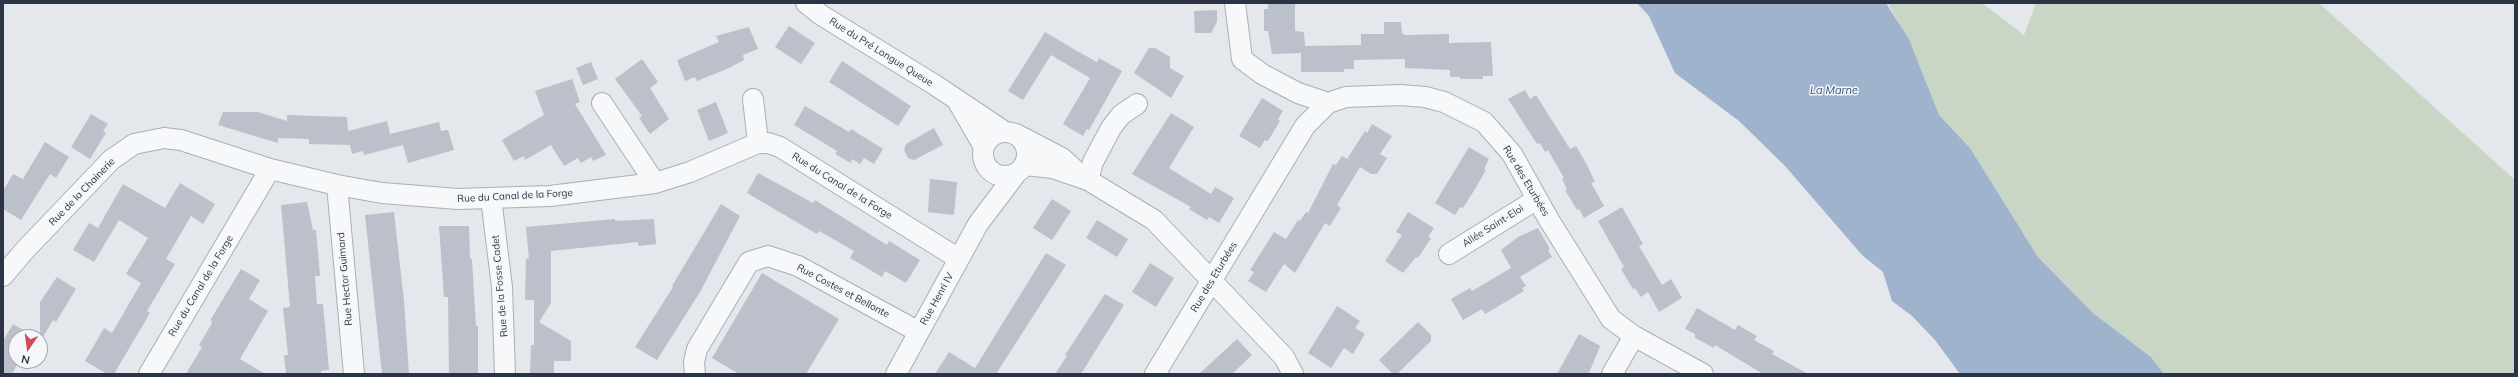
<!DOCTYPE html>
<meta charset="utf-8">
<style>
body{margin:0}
#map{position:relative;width:2518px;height:377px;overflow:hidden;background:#e4e7ec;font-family:Mulish,sans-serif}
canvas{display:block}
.frame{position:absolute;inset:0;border:4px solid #2b3445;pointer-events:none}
.north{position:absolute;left:8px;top:329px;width:40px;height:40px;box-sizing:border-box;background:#f4f6f9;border:1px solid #a4a8b1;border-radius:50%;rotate:193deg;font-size:11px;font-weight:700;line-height:16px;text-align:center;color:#2b3445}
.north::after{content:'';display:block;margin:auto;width:14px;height:18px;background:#d1495b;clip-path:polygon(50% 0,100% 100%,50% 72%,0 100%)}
</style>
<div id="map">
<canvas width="2518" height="377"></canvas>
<div class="frame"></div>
<div class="north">N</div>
</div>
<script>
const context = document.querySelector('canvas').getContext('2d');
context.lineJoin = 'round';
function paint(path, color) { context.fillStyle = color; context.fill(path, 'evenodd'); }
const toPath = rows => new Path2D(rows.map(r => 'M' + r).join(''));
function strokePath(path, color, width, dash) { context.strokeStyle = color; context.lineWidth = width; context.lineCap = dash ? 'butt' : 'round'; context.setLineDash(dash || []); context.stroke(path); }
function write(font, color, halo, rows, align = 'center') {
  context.font = font + ' Mulish,sans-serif'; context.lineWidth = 3; context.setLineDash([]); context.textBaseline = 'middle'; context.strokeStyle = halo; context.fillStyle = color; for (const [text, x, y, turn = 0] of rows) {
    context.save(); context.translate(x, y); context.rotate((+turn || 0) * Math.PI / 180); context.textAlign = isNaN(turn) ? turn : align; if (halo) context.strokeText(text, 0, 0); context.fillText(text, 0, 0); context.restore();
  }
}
paint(toPath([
 [1888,3,1982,3,2024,35,2036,3,2319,3,2515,180,2515,374,2164,374,2151,357,2093,313,2038,257,1970,148,1939,115,1911,44]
]), '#c9d6c5');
paint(toPath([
 [1637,3,1886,3,1909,39,1939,115,1970,148,2038,257,2093,313,2151,357,2164,374,1960,374,1935,340,1912,316,1892,301,1883,272,1862,255,1785,166,1739,121,1675,73,1649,16]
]), '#9fb4cc');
paint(toPath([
 [1268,3,1295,3,1295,31,1304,32,1305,46,1361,45,1361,34,1384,34,1384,22,1401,22,1402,33,1405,35,1449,34,1449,43,1491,42,1493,76,1483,76,1483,79,1460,79,1460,77,1450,77,1450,70,1405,68,1405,59,1354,60,1354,69,1344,69,1344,72,1301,72,1301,53,1272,54,1268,31,1264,31,1264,9,1268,9],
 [1217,10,1217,22,1211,33,1195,33,1194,11],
 [789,26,815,43,801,64,775,47],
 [749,27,758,49,743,55,744,60,729,68,697,81,695,77,685,81,677,60,719,42,716,36],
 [1045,32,1077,51,1097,62,1099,58,1122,71,1089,130,1087,129,1083,136,1063,124,1090,78,1051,55,1023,100,1008,91],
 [1149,48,1155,48,1170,57,1170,68,1184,76,1171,98,1134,73],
 [642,59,658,82,650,88,669,119,650,134,639,118,642,116,615,79],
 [842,61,911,106,898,126,829,82],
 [591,62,598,79,583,85,576,68],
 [572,79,580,102,575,104,606,155,593,161,591,157,581,163,578,158,564,166,551,145,525,160,524,156,514,161,502,140,544,115,535,91],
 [1525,90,1530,99,1536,95,1570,149,1576,146,1587,165,1595,182,1591,183,1604,206,1584,218,1579,209,1577,210,1565,190,1567,189,1562,179,1564,178,1548,150,1545,152,1540,143,1537,144,1508,99],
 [1262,98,1283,111,1278,119,1280,121,1268,141,1265,140,1260,148,1239,136],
 [716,102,728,133,709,141,697,110],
 [805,106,849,132,851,129,883,149,874,164,864,158,860,164,852,159,851,163,835,154,837,151,794,125],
 [223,112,258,112,287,121,287,115,347,117,348,131,387,121,390,134,439,122,441,131,448,130,454,150,408,163,403,145,364,155,363,151,352,154,350,145,309,144,309,139,278,138,278,143,218,125],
 [1171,113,1194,127,1169,168,1211,194,1215,187,1234,198,1219,223,1209,217,1207,220,1189,209,1191,207,1132,174],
 [91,114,108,124,103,131,106,133,90,159,71,147],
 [1372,124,1392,136,1380,154,1387,158,1377,174,1371,174,1360,167,1337,205,1341,208,1330,226,1325,223,1295,273,1284,264,1266,292,1248,281,1254,272,1250,270,1274,232,1286,239,1298,220,1300,221,1306,212,1308,213,1333,164,1336,165,1342,156,1347,159,1365,131,1367,133],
 [934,128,943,145,914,160,908,158,904,150,906,144],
 [45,142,69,157,56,178,50,174,21,220,3,209,3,191,13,174,23,179],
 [1469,147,1489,159,1484,169,1486,170,1475,189,1463,208,1460,207,1455,215,1435,203],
 [758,173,813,203,815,200,887,245,889,241,920,260,906,283,885,271,882,277,850,258,854,251,819,231,817,234,747,193],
 [930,179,957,182,954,215,928,212],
 [180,183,215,204,203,224,191,216,166,259,175,264,147,311,150,313,114,374,107,374,85,361,104,328,112,333,141,283,126,274,148,238,119,220,94,262,73,250,89,223,98,228,123,184,165,208],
 [1052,199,1071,211,1052,240,1033,228],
 [307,202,313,230,316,230,320,276,315,276,317,304,323,304,329,370,321,371,321,374,286,374,284,355,288,355,283,308,290,307,281,205],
 [721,204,740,216,700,292,657,360,635,347,673,287,672,286],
 [1622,207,1643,244,1639,246,1662,285,1671,279,1682,298,1659,312,1648,292,1641,297,1635,288,1633,289,1621,269,1624,267,1619,258,1598,221],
 [394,212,404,301,409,374,382,374,365,215],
 [1408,212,1434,228,1428,237,1431,238,1418,258,1416,257,1403,273,1385,261,1402,235,1396,232],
 [615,219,615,221,654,219,656,244,638,246,638,242,551,251,551,303,539,322,571,341,571,361,554,361,554,374,530,374,531,345,534,345,534,300,525,300,526,258,529,259,526,227],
 [1097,220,1128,239,1117,257,1086,238],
 [439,226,469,226,470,259,472,259,476,326,478,326,478,374,449,374,448,297,444,297],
 [1538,228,1550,249,1548,250,1552,257,1520,277,1526,286,1522,288,1524,291,1485,314,1482,309,1463,320,1451,299,1470,288,1472,291,1511,268,1501,250,1518,237],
 [1046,253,1066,265,996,374,935,374,949,352,975,368],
 [1150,263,1174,278,1156,307,1132,292],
 [241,269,260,280,249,299,268,311,240,359,265,374,186,374,202,347,199,345,212,323,211,319],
 [762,273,839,319,806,374,739,374,712,358],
 [57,277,76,289,56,322,53,320,40,342,40,302],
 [1105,294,1124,305,1081,374,1055,374,1067,356,1065,355],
 [1337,306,1360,321,1355,328,1365,334,1353,354,1344,348,1331,368,1308,353],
 [1697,308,1735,330,1738,325,1757,336,1754,340,1774,351,1772,354,1808,374,1763,374,1715,345,1714,348,1695,338,1695,334,1685,329],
 [1418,322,1431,335,1431,341,1397,374,1393,374,1379,360],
 [13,324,34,336,16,337,16,361,19,361,12,374,3,374,3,341],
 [1579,334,1600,346,1592,366,1588,374,1557,374],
 [1237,339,1252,355,1232,374,1199,374]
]), '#bbc0ca');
const minor = toPath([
 [806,3,821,15,935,85,1005,132],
 [1235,3,1242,59,1262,74,1298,93,1328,103],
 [753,99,758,143],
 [958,102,984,147],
 [602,103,655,183],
 '983 154a22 22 0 1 1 44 0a22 22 0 1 1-44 0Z',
 [1016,134,1062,158,1075,170],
 [1025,165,1053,168,1088,180,1154,220,1284,357,1293,374],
 [1088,180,1093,162,1111,128,1121,115,1137,104],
 [337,185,354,374],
 [491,198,502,287,505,374],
 [1449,254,1537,199],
 [3,276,25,250,111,160,134,144,164,138,181,140,270,169,337,185,382,193,458,199,550,196,655,183,690,172,758,143,768,143,780,147,959,259],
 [149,374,270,169],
 [695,374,694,362,697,349,749,262,768,256,798,266,919,332],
 [896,374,978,224,1015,175],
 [1155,374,1305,126,1328,103,1346,97,1401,95,1425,97,1444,102,1484,122,1512,154,1549,220,1611,319,1634,336,1703,374],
 [1612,374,1634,336]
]);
strokePath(minor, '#a9aeb7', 22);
strokePath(minor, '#f7f8fa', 20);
write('10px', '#2b3445', '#f4f6f9', [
 ["Rue du Pré Longue Queue",881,52,32],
 ["Rue des Eturbées",1526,181,59],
 ["Rue du Canal de la Forge",842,186,32],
 ["Rue de la Chainerie",82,192,-46],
 ["Rue du Canal de la Forge",515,196,-3],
 ["Allée Saint-Eloi",1493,226,-32],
 ["Rue des Eturbées",1214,277,-59],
 ["Rue Hector Guimard",345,279,-95],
 ["Rue du Canal de la Forge",201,286,-59],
 ["Rue de la Fosse Cadet",500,286,-95],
 ["Rue Costes et Bellonte",843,291,28],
 ["Rue Henri IV",937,299,-61]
]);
write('italic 11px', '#34527a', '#f4f6f9', [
 ["La Marne",1834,91]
]);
</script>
